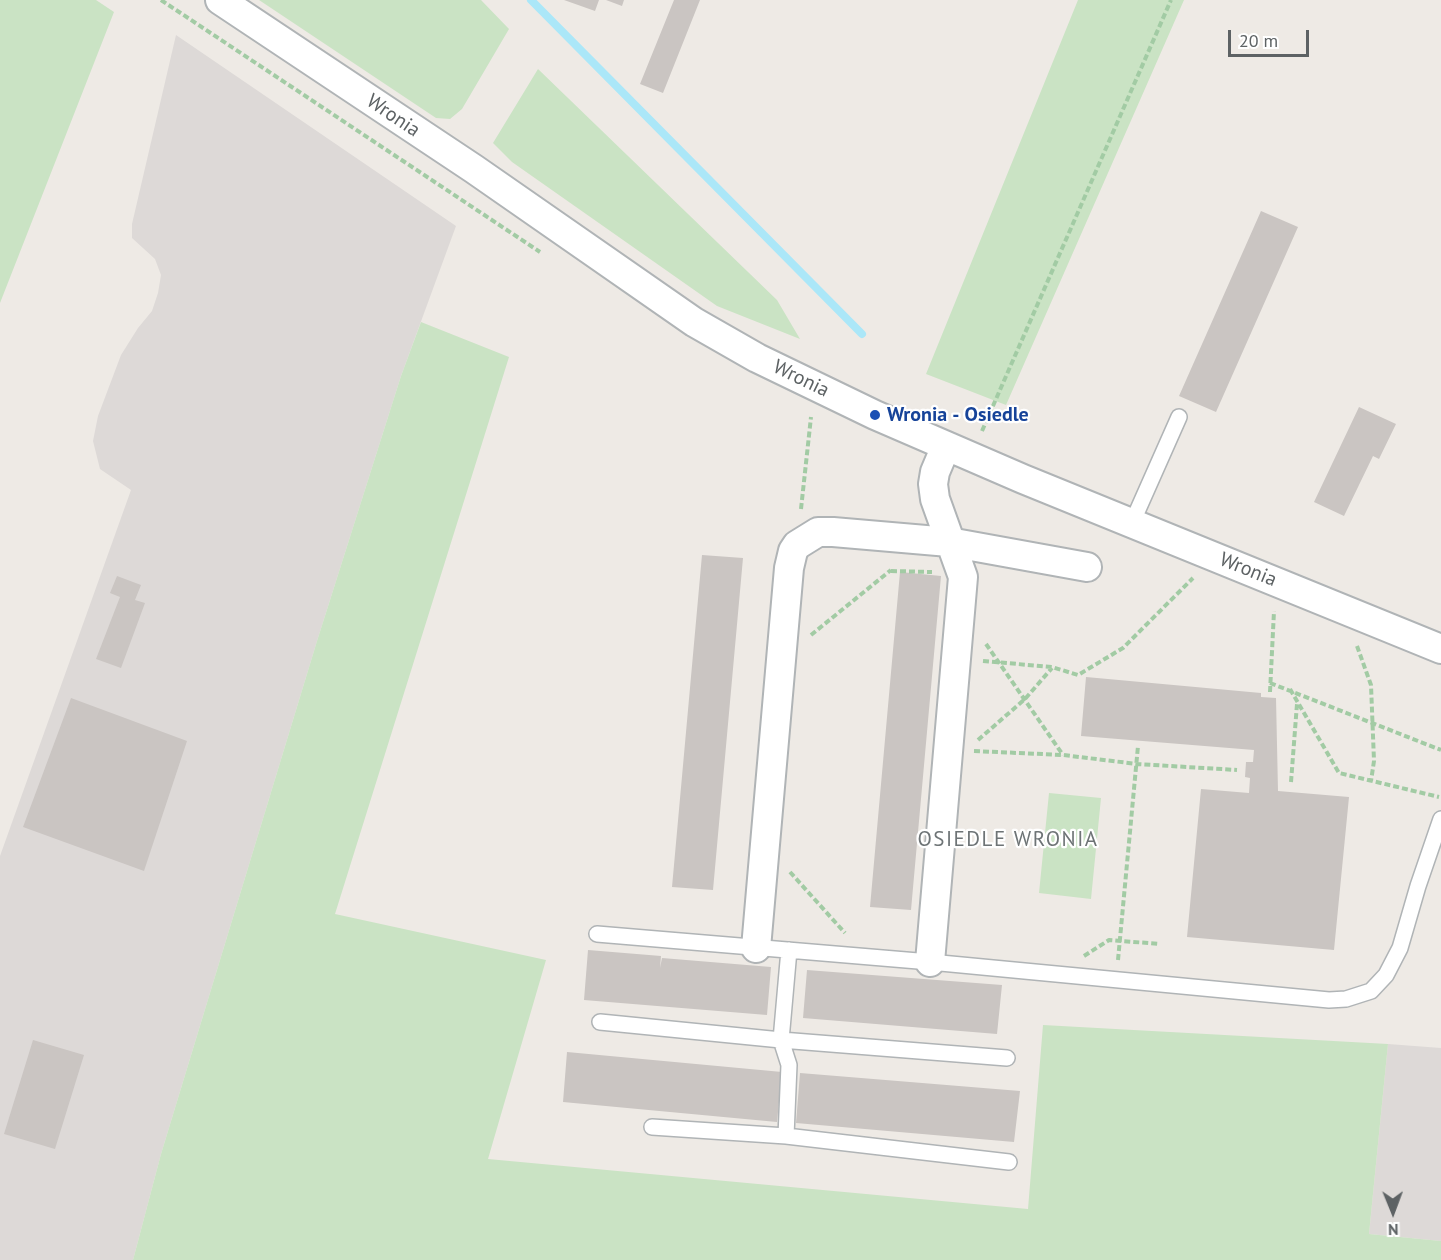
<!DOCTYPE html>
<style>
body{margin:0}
#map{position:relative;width:1441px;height:1260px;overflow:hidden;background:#eeeae5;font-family:"PT Sans",sans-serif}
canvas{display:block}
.north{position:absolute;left:1363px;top:1182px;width:60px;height:60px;-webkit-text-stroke:4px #fff;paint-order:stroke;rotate:179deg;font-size:16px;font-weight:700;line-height:24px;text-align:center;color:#5d6264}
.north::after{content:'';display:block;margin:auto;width:21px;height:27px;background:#5d6264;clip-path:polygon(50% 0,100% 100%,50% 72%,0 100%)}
.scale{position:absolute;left:1228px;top:30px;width:81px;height:27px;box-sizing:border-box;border:3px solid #5d6264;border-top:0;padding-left:8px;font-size:18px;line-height:21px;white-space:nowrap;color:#5d6264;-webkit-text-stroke:4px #fff;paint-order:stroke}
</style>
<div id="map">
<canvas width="1441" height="1260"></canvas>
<div class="north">N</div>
<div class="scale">20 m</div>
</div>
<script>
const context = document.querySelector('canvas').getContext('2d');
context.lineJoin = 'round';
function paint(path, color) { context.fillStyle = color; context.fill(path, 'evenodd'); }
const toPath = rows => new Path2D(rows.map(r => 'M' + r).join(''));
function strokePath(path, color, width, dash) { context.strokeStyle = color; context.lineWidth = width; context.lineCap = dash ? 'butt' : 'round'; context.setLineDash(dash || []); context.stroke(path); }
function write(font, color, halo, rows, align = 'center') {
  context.font = font + ' "PT Sans",sans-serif'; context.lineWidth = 4.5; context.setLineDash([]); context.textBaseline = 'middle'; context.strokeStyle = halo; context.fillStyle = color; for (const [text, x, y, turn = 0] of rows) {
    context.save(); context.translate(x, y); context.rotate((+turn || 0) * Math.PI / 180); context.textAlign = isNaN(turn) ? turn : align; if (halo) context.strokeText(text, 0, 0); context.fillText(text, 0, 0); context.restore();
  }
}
paint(toPath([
 [176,35,456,226,401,376,317,641,161,1154,133,1260,0,1260,0,856,131,490,100,469,93,441,98,416,121,355,138,328,152,311,158,293,161,275,155,259,132,238,132,224],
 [1388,1044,1441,1048,1441,1241,1369,1234]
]), '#ddd9d7');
paint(toPath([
 [0,0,96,0,114,12,0,303],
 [259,0,481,0,509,29,462,109,450,119,436,118],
 [1078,0,1184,0,1006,405,926,374],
 [538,69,777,300,800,339,717,306,512,162,493,143],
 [421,322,509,357,335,914,546,960,488,1159,1028,1209,1043,1025,1388,1044,1369,1234,1441,1241,1441,1260,133,1260,161,1154,317,641,401,376],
 [1049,793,1101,798,1091,899,1039,893]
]), '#cae3c4');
strokePath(toPath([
 [531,0,862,334]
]), '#abe7f8', 8);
paint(toPath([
 [564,0,599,0,595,11],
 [606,0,624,0,622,6],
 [674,0,700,0,663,93,640,84],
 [1261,211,1298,227,1216,412,1179,396],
 [1359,407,1396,424,1379,459,1373,456,1344,516,1314,502],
 [702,555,743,558,713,890,672,887],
 [900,572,941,576,911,910,870,907],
 [117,576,141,585,135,600,145,603,121,668,96,659,120,597,110,593],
 [1086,677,1261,693,1261,697,1276,698,1278,791,1349,797,1334,950,1187,937,1201,789,1249,793,1250,778,1245,777,1246,762,1253,762,1254,750,1081,736],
 [71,698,187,741,144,871,23,827],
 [588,950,661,956,660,968,662,958,771,967,767,1015,584,1000],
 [807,970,1002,985,997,1034,803,1018],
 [33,1040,84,1055,55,1149,4,1134],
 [567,1052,782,1072,777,1122,563,1102],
 [800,1073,1020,1091,1014,1142,796,1123]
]), '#cac5c2');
const service = toPath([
 [1132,523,1179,417],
 [597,934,930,962,1329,1000,1346,999,1371,991,1386,975,1400,948,1418,886,1441,819],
 [789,950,781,1040,789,1065,786,1136,1009,1162],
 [600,1022,781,1040,1007,1058],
 [652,1127,786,1136]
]);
const minor = toPath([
 [220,0,474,169,694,322,757,358,875,415,1023,479,1441,649],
 [756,948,789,568,793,551,797,545,818,532,833,532,949,542,1087,567],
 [930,962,963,577,935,499,933,484,935,472,946,446]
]);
strokePath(service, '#b0b4b6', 18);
strokePath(minor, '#b0b4b6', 32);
strokePath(toPath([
 [161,0,540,252],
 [982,431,1171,0],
 [801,509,811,417],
 [891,571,932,572],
 [811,635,891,570],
 [986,644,1063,755],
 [1357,646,1371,685,1374,761,1371,781],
 [983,661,1052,667,1078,675,1123,648,1193,578],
 [1270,683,1441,750],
 [1290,689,1339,773,1439,797],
 [1270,692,1274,611],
 [978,740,1025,699,1052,668],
 [974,751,1063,755,1137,764,1237,770],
 [1291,782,1297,704],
 [790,872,845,933],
 [1084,956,1109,940,1160,944],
 [1118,960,1138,746]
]), '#a2cba4', 4, [6, 3]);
strokePath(service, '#fff', 15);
strokePath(minor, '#fff', 28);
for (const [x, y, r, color] of [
 [875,415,6,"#1a4fb4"]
]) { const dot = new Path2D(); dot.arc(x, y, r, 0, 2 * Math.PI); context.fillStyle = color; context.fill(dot); strokePath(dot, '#fff', 2); }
write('20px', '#5d6264', '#fff', [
 ["Wronia",393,116,34],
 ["Wronia",801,379,26],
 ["Wronia",1248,570,22]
]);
write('bold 20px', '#164399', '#fff', [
 ["Wronia - Osiedle",887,415]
], 'left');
context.letterSpacing = '1.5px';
write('21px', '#6e7476', '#fff', [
 ["OSIEDLE WRONIA",1008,840]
]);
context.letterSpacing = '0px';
</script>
